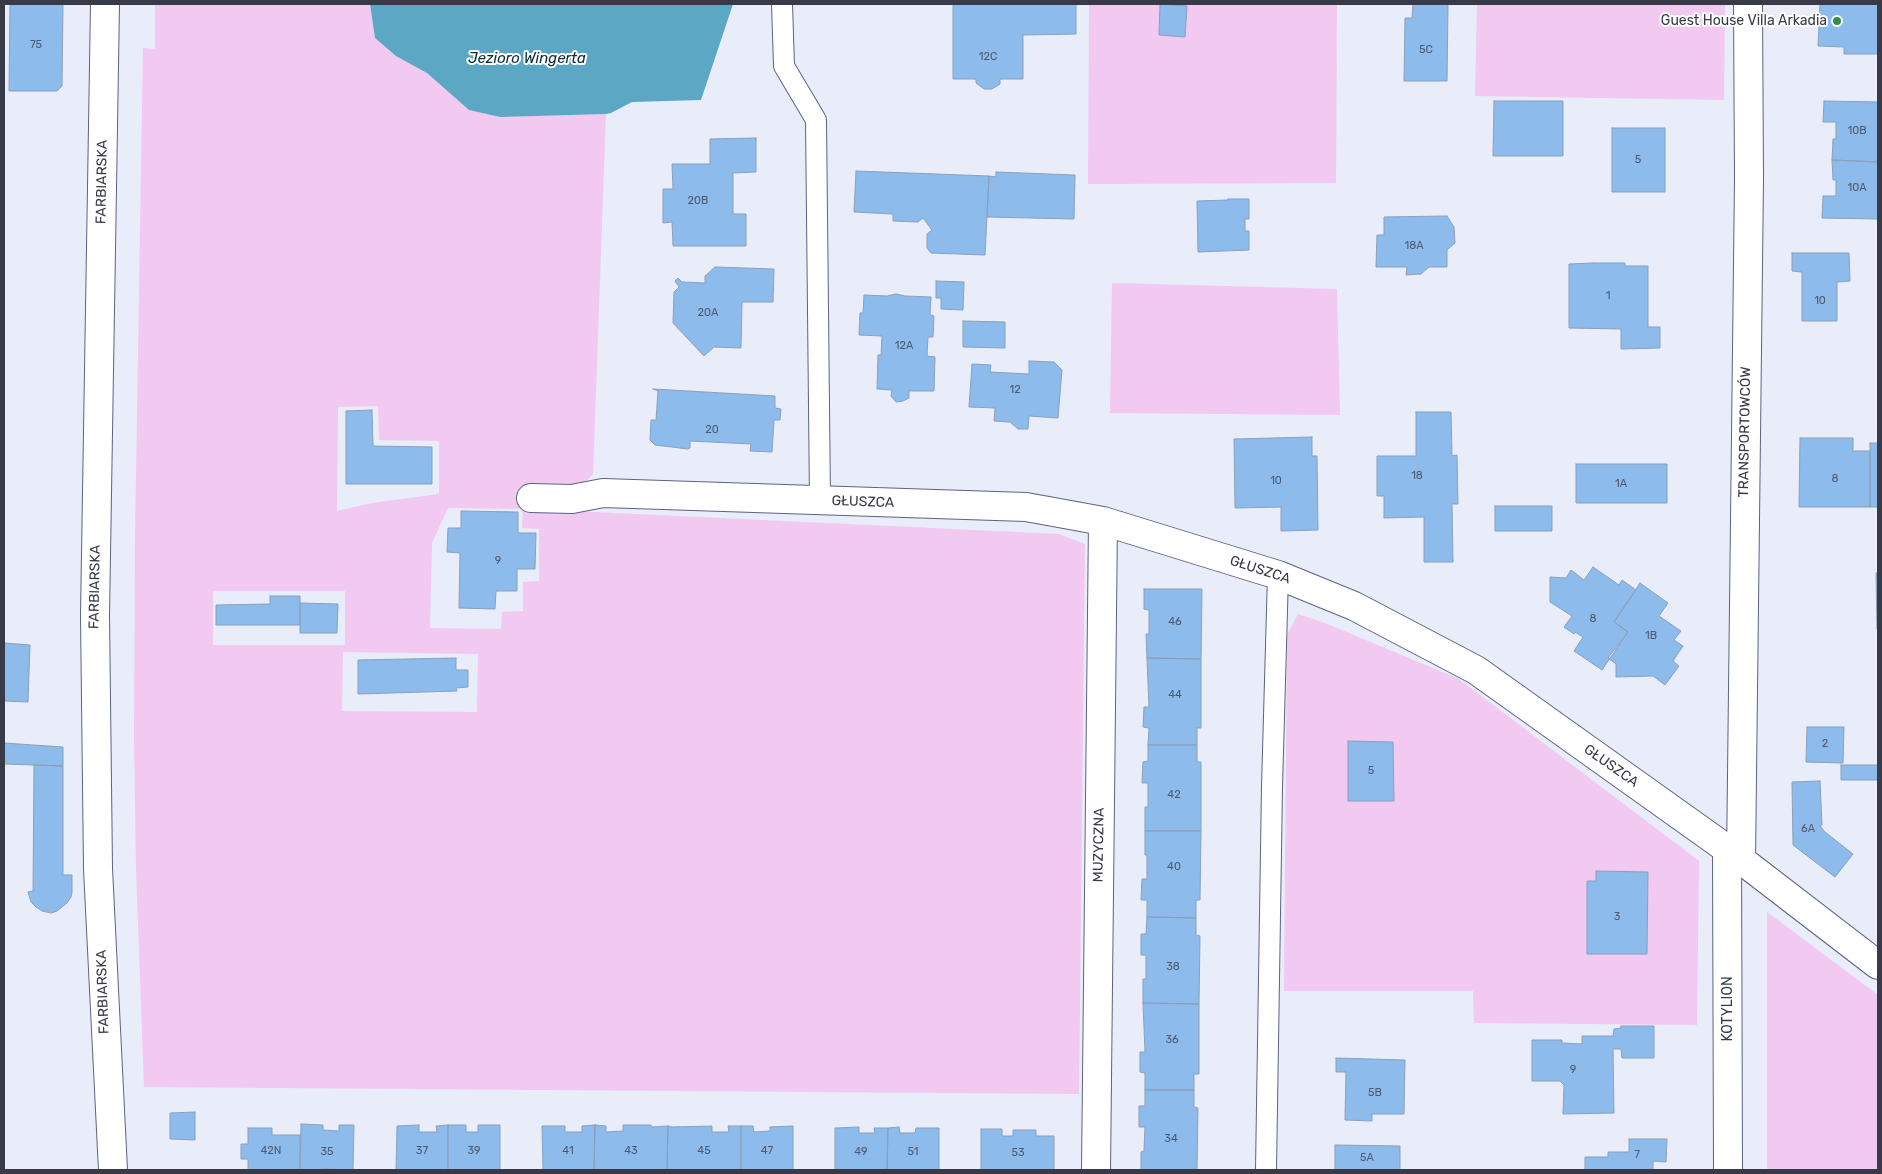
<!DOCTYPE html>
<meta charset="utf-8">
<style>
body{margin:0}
#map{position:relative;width:1882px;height:1174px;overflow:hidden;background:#e9ecf9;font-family:Rubik,sans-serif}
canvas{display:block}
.frame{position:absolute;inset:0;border:5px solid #383a47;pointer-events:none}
</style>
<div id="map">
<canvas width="1882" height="1174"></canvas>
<div class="frame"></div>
</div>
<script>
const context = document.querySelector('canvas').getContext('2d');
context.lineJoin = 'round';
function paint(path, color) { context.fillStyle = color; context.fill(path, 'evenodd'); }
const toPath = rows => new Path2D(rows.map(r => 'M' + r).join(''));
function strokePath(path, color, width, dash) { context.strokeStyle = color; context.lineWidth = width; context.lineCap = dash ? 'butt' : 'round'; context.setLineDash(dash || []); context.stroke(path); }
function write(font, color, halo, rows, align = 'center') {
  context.font = font + ' Rubik,sans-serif'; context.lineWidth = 4; context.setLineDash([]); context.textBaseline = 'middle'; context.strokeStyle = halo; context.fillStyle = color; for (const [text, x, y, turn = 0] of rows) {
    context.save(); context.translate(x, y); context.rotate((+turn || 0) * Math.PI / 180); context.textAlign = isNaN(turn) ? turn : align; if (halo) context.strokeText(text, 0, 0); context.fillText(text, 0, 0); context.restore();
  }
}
paint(toPath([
 [155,4,370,4,375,38,427,73,469,110,500,117,606,114,593,474,579,489,530,509,1059,534,1085,544,1079,1094,144,1087,136,869,134,737,135,538,143,48,155,49],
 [378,406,379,440,439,441,439,494,372,503,337,511,338,407],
 [448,508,523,509,522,528,539,529,539,581,523,582,523,611,502,612,501,629,430,628,432,543],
 [213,591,345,591,345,645,213,645],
 [343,652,478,654,477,712,342,711],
 [1089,4,1337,4,1336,183,1088,184],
 [1477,4,1725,4,1724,100,1475,96],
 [1112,283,1337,289,1340,415,1110,413],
 [1298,614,1325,623,1459,679,1699,861,1697,1025,1474,1023,1473,991,1284,991,1287,635],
 [1767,912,1878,995,1878,1170,1767,1170]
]), '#f1c9f1');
paint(toPath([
 [370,4,733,4,701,100,632,102,611,113,606,114,500,117,469,110,427,73,396,56,375,38]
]), '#5ba7c4');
const building = toPath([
 [10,4,63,4,62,86,57,91,9,91,10,4],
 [953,4,1076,4,1076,34,1023,35,1023,79,1000,79,1000,84,992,89,984,89,976,83,976,79,953,79,953,4],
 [1160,4,1187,6,1185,37,1159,35,1160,4],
 [1413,4,1448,4,1447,81,1404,81,1405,18,1412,18,1413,4],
 [1820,4,1878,4,1878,54,1844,54,1844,47,1818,46,1820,4],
 [1494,101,1563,101,1563,156,1493,156,1494,101],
 [1824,101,1878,102,1878,162,1832,160,1833,139,1836,139,1836,122,1823,122,1824,101],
 [1612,128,1665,128,1665,192,1612,192,1612,128],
 [756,138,756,172,733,173,733,214,746,214,746,246,673,246,672,222,663,223,663,189,673,189,672,164,710,164,710,139,756,138],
 [1832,160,1878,162,1878,219,1822,218,1823,196,1836,196,1836,180,1833,180,1832,160],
 [856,171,989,176,985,255,931,253,927,248,927,234,932,230,923,218,918,222,893,221,893,214,854,212,856,171],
 [996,172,1075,175,1074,219,987,217,989,176,996,177,996,172],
 [1228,199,1249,199,1249,219,1245,219,1245,231,1249,231,1249,250,1198,252,1197,201,1228,200,1228,199],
 [1447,216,1454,227,1455,243,1447,250,1447,267,1429,267,1421,274,1406,275,1407,267,1376,267,1377,235,1384,235,1384,217,1447,216],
 [1792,253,1849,253,1850,281,1837,282,1837,321,1802,321,1802,272,1792,271,1792,253],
 [1593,263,1625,263,1625,266,1648,266,1648,327,1660,327,1660,348,1621,349,1621,329,1569,328,1569,264,1593,263],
 [715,267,774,269,773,302,742,302,741,348,714,347,704,356,673,323,674,292,679,287,675,281,678,278,682,282,705,283,705,276,715,267],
 [936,281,964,282,963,310,941,309,941,298,936,298,936,281],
 [896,294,905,296,931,297,930,315,934,316,933,337,928,337,927,356,935,357,934,391,909,391,909,398,903,401,896,402,891,396,892,390,877,389,878,355,881,355,882,336,859,335,860,313,863,313,864,295,887,296,896,294],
 [963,321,1005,322,1005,348,963,347,963,321],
 [1029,361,1054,362,1062,370,1058,418,1029,416,1028,429,1018,429,1010,422,994,421,995,408,969,407,972,364,991,365,990,372,1029,374,1029,361],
 [653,389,775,396,775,408,781,409,780,420,774,420,772,452,750,451,751,444,690,441,690,448,688,449,655,445,650,440,651,420,656,420,658,391,653,389],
 [372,410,373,446,432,447,432,484,346,484,346,411,372,410],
 [1416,412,1451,412,1452,456,1457,455,1458,504,1452,504,1453,562,1424,562,1424,517,1384,518,1384,496,1377,496,1377,456,1416,456,1416,412],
 [1312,437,1312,456,1317,456,1318,530,1281,531,1281,507,1235,508,1234,439,1312,437],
 [1800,438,1853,438,1853,451,1870,451,1870,507,1799,507,1800,438],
 [1870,443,1878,443,1878,507,1870,507,1870,443],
 [1576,464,1667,464,1667,503,1576,503,1576,464],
 [1495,506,1552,506,1552,531,1495,531,1495,506],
 [461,511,518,512,518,533,536,533,535,569,517,569,517,591,496,591,495,609,459,608,460,553,447,552,448,528,461,528,461,511],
 [1593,567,1619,585,1622,580,1636,590,1614,622,1628,632,1602,670,1574,651,1583,637,1575,632,1574,634,1564,627,1572,616,1550,602,1550,577,1566,578,1571,570,1584,580,1593,567],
 [1876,573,1878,573,1878,629,1877,629,1876,573],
 [1640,583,1668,603,1659,616,1681,631,1674,640,1683,646,1673,661,1679,666,1665,685,1653,676,1616,677,1616,664,1608,658,1628,632,1614,622,1640,583],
 [1144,589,1202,589,1201,659,1147,658,1146,634,1149,634,1149,610,1144,609,1144,589],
 [270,596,300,596,300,625,216,625,216,605,270,604,270,596],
 [300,603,338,604,337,633,300,633,300,603],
 [4,643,30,645,28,702,4,701,4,643],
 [456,658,456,670,468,670,468,687,456,688,457,691,358,694,358,660,456,658],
 [1147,658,1201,659,1201,728,1197,728,1197,745,1148,745,1149,728,1143,727,1144,707,1149,707,1147,658],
 [1807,727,1844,727,1843,763,1806,762,1807,727],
 [1348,741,1393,742,1394,801,1348,801,1348,741],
 [4,743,63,747,63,766,4,764,4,743],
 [1148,745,1197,745,1197,762,1201,762,1201,831,1145,831,1145,807,1148,807,1148,783,1142,783,1143,762,1148,761,1148,745],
 [34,765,63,766,63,875,72,875,72,892,71,897,67,903,57,911,51,913,42,911,36,907,31,902,28,892,33,891,34,765],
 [1841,765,1878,765,1878,780,1841,780,1841,765],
 [1820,781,1822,825,1820,826,1825,832,1853,854,1835,877,1793,845,1792,782,1820,781],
 [1145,831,1201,831,1200,900,1196,900,1196,918,1147,917,1147,900,1141,900,1142,879,1147,879,1147,855,1145,855,1145,831],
 [1596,871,1648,872,1647,954,1587,954,1587,881,1596,881,1596,871],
 [1147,917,1196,918,1196,935,1200,936,1199,1004,1143,1003,1143,979,1146,979,1146,955,1141,955,1141,934,1146,934,1147,917],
 [1143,1003,1199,1004,1199,1074,1194,1074,1194,1090,1145,1090,1145,1073,1140,1072,1140,1052,1145,1052,1143,1003],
 [1621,1026,1654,1026,1654,1058,1622,1058,1621,1049,1613,1049,1614,1113,1563,1114,1564,1085,1560,1081,1532,1081,1532,1040,1562,1040,1562,1043,1582,1044,1582,1036,1613,1036,1614,1029,1621,1028,1621,1026],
 [1336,1058,1405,1060,1404,1114,1372,1114,1372,1121,1345,1120,1346,1072,1336,1072,1336,1058],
 [1145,1090,1194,1090,1194,1107,1198,1108,1197,1170,1141,1170,1141,1152,1144,1151,1145,1127,1139,1127,1139,1106,1145,1106,1145,1090],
 [195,1112,195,1140,170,1139,170,1113,195,1112],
 [301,1124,323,1125,323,1130,339,1131,339,1125,354,1125,353,1170,323,1169,323,1170,300,1170,301,1124],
 [419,1125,419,1132,437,1132,436,1126,448,1125,448,1170,396,1170,397,1126,419,1125],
 [448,1125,466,1125,466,1132,478,1132,478,1125,500,1125,500,1170,448,1170,448,1125],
 [595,1125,594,1170,543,1170,542,1126,565,1126,565,1132,582,1132,582,1126,595,1125],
 [595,1125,606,1126,606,1132,623,1131,623,1125,651,1125,652,1127,668,1126,667,1170,594,1170,595,1125],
 [668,1126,672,1127,712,1126,712,1132,729,1132,728,1126,741,1126,741,1170,667,1170,668,1126],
 [741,1126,753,1126,754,1132,770,1131,770,1127,793,1126,793,1170,741,1170,741,1126],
 [859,1127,859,1133,875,1133,874,1128,888,1128,887,1170,835,1170,835,1128,859,1127],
 [899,1127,900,1133,915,1133,916,1128,939,1128,939,1170,887,1170,888,1128,899,1127],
 [248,1128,272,1128,272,1135,300,1135,300,1170,248,1170,248,1159,241,1159,241,1144,248,1144,248,1128],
 [981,1129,1002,1129,1002,1136,1013,1136,1013,1130,1036,1130,1036,1136,1054,1136,1054,1170,981,1170,981,1129],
 [1629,1139,1667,1139,1666,1162,1653,1161,1653,1170,1585,1170,1585,1157,1608,1157,1608,1152,1629,1152,1629,1139],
 [1335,1145,1400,1146,1400,1170,1335,1170,1335,1145]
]);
paint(building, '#8cbbec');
strokePath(building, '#89a1bb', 1);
const lane = toPath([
 [782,4,784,66,816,120,820,500],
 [1266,1170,1272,787,1278,575]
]);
const street = toPath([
 [105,4,95,615,98,869,113,1170],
 [531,498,572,499,603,493,1026,507,1103,521,1278,575,1354,606,1476,670,1727,849,1878,965],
 [1727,849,1728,1170],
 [1741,860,1749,179,1748,4],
 [1096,1170,1103,521]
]);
strokePath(lane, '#5d6380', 22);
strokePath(street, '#5d6380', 30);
strokePath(lane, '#fff', 20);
strokePath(street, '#fff', 28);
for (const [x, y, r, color] of [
 [1837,21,5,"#2c9146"]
]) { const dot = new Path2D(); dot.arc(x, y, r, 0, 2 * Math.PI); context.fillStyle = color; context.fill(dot); strokePath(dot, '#fff', 2); }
write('11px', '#4d5a70', null, [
 ["75",36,45],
 ["5C",1426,50],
 ["12C",988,57],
 ["10B",1857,131],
 ["5",1638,160],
 ["10A",1857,188],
 ["20B",698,201],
 ["18A",1414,246],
 ["1",1608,296],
 ["10",1820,301],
 ["20A",708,313],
 ["12A",904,346],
 ["12",1015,390],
 ["20",712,430],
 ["18",1417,476],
 ["8",1835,479],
 ["10",1276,481],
 ["1A",1621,484],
 ["9",498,561],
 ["8",1593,619],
 ["46",1175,622],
 ["1B",1651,636],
 ["44",1175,695],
 ["2",1825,744],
 ["5",1371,771],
 ["42",1174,795],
 ["6A",1808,829],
 ["40",1174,867],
 ["3",1617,917],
 ["38",1173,967],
 ["36",1172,1040],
 ["9",1573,1070],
 ["5B",1375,1093],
 ["34",1171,1139],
 ["42N",271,1151],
 ["37",422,1151],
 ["39",474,1151],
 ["41",568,1151],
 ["43",631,1151],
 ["45",704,1151],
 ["47",767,1151],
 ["35",327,1152],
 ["49",861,1152],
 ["51",913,1152],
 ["53",1018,1153],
 ["7",1637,1155],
 ["5A",1367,1158]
]);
write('14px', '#383a47', '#fff', [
 ["Guest House Villa Arkadia",1827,21]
], 'right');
write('14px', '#383a47', '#fff', [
 ["FARBIARSKA",102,182,-89],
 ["TRANSPORTOWCÓW",1745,432,-89],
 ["GŁUSZCA",863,502,2],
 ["GŁUSZCA",1260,570,18],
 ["FARBIARSKA",95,587,-89],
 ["GŁUSZCA",1611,766,35],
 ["MUZYCZNA",1099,845,-89],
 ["FARBIARSKA",103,992,-92],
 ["KOTYLION",1728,1009,-90]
]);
write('italic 15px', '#092f3b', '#fff', [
 ["Jezioro Wingerta",527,59]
]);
</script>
